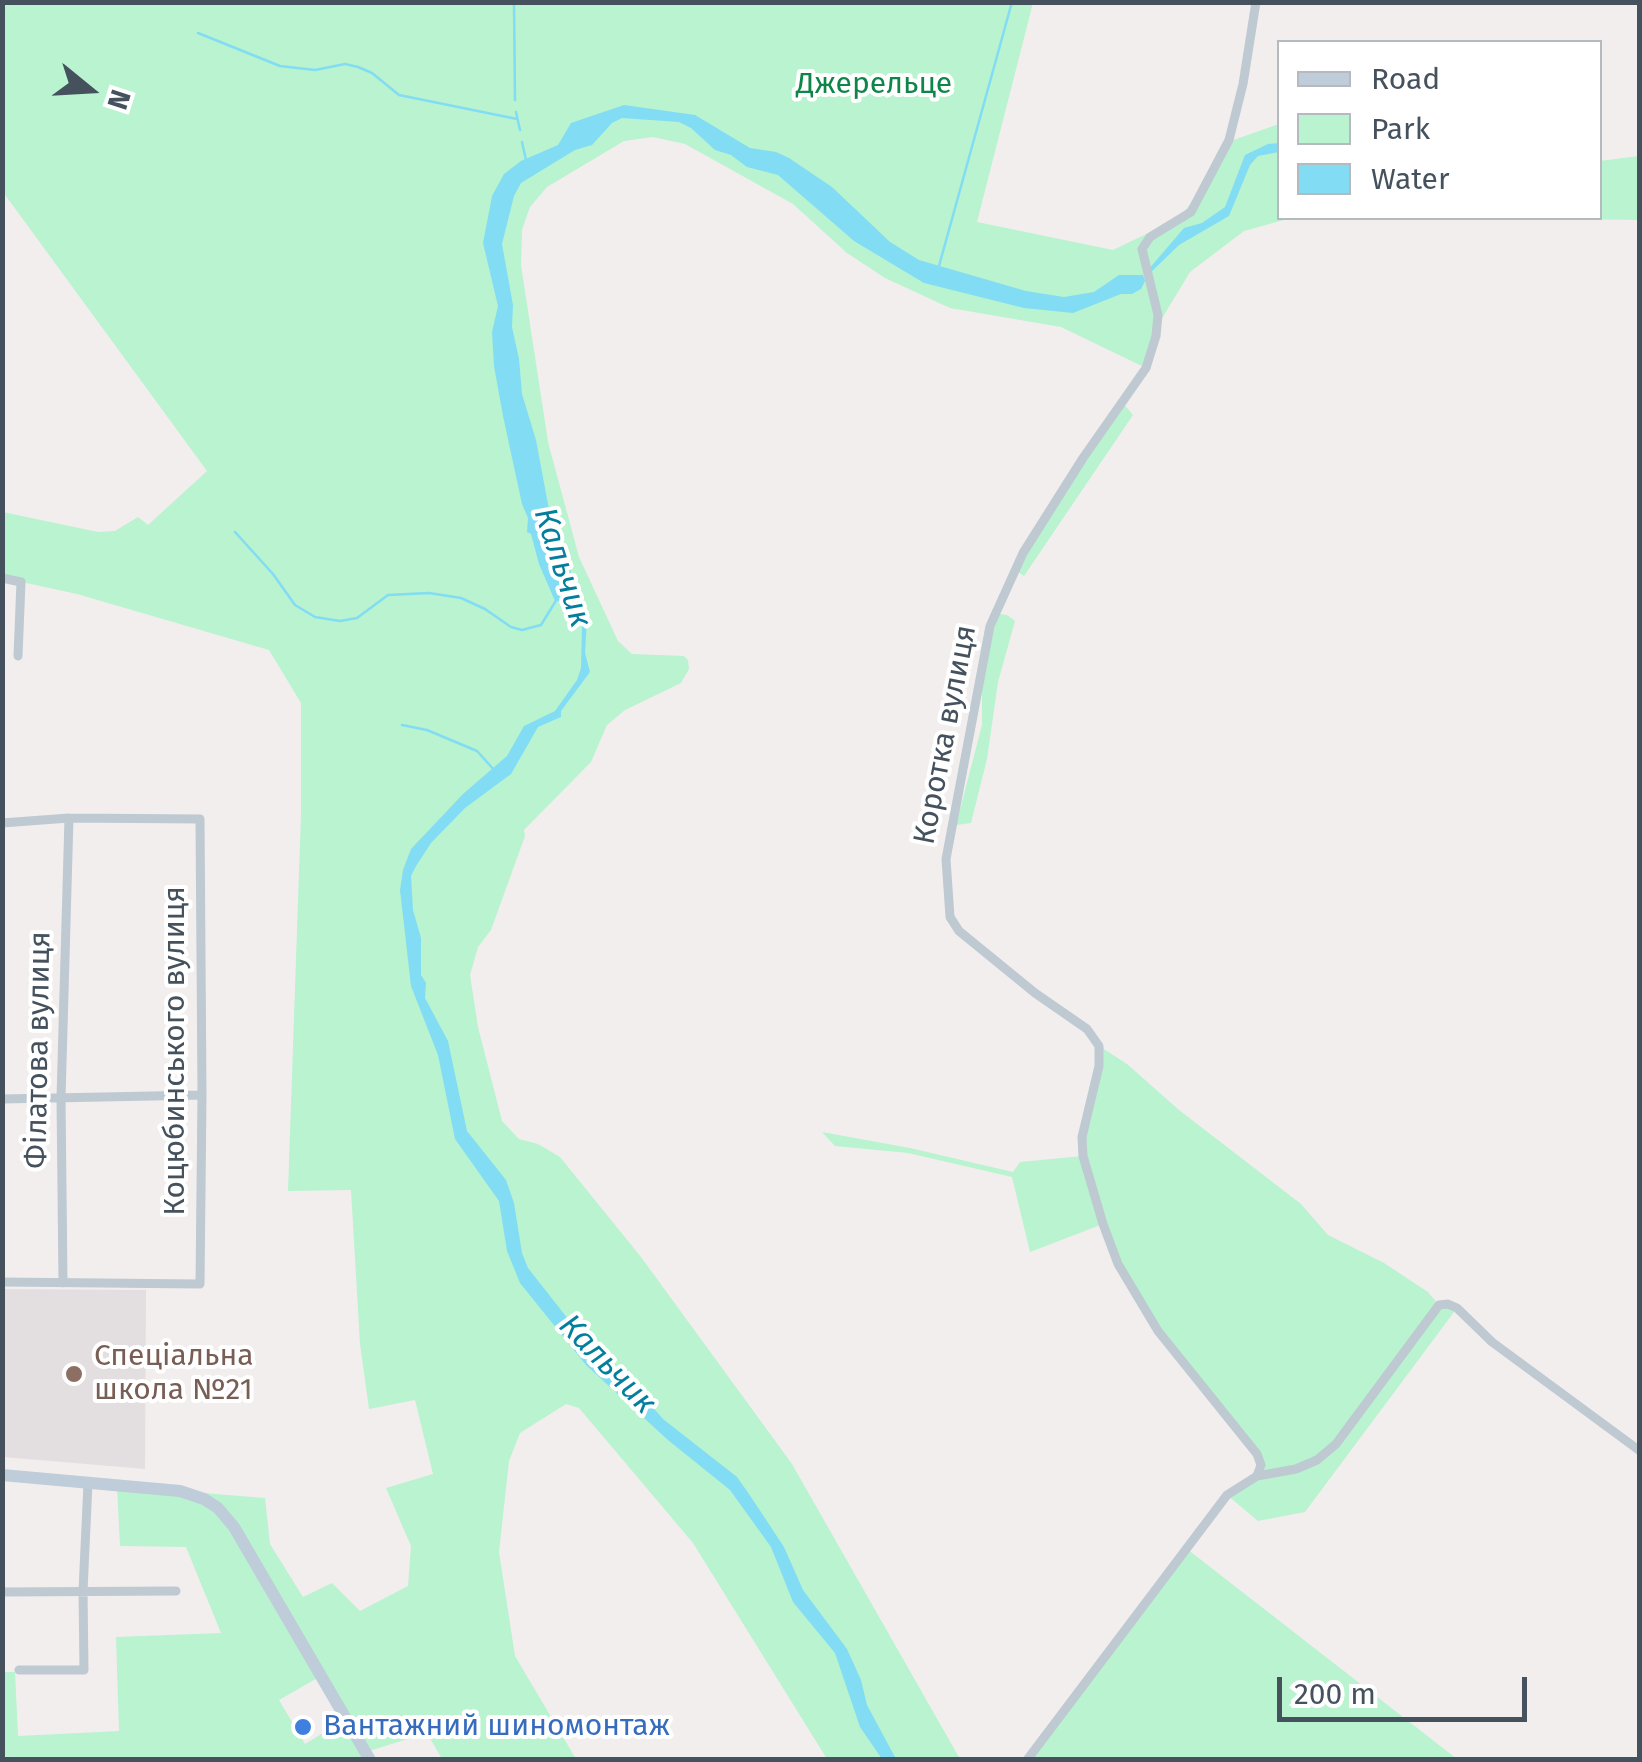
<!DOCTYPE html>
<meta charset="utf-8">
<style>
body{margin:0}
#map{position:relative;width:1642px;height:1762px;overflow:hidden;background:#f2eeee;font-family:"Fira Sans",sans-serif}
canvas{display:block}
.frame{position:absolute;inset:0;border:5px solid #45525e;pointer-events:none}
.legend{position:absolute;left:1277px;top:40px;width:325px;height:180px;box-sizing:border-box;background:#fff;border:2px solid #b5babf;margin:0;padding:12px 18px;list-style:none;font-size:30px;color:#45525e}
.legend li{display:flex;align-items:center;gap:20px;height:50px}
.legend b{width:50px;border:2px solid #b5babf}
.north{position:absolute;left:40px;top:40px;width:100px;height:100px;-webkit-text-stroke:8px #fff;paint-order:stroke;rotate:108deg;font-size:28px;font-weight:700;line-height:40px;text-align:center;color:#45525e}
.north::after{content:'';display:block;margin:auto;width:35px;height:45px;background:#45525e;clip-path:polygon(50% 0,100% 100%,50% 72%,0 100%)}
.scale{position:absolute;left:1277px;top:1677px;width:250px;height:45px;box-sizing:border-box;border:5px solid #45525e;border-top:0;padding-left:12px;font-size:30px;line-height:35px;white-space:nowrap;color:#45525e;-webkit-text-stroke:8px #fff;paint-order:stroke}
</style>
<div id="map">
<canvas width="1642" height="1762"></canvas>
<div class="frame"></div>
<ul class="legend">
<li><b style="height:12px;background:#bfccd9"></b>Road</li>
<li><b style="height:28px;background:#b9f3cf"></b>Park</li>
<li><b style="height:28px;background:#82ddf4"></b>Water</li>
</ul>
<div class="north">N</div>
<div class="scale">200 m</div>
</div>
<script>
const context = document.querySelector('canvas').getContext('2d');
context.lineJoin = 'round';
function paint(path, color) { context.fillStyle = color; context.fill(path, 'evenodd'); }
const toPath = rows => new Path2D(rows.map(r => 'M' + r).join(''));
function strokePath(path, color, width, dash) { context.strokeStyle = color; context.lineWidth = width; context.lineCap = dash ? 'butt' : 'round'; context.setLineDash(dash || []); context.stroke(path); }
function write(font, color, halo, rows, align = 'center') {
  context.font = font + ' "Fira Sans",sans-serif'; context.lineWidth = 8; context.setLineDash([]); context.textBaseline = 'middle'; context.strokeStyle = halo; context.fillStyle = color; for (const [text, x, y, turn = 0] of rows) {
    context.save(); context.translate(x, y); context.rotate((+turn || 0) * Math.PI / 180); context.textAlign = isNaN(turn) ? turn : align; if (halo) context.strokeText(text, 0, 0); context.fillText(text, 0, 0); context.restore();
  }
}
paint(toPath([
 [3,1289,146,1290,145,1469,3,1457]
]), '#e3dfe0');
paint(toPath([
 [3,3,1033,3,977,222,1113,250,1167,224,1184,212,1198,194,1218,151,1225,143,1279,124,1280,218,1291,218,1244,231,1190,272,1158,325,1146,368,1061,327,950,308,885,278,847,253,793,204,685,144,653,137,624,141,547,187,530,207,522,230,521,265,548,442,579,557,618,641,632,654,684,656,688,660,689,669,681,683,625,710,607,725,591,762,524,830,525,836,491,930,478,947,470,975,478,1027,502,1121,519,1139,538,1144,560,1157,641,1257,792,1464,960,1759,827,1759,693,1543,579,1408,566,1404,520,1433,509,1461,499,1552,515,1656,576,1759,442,1759,427,1733,366,1752,370,1759,3,1759,3,1672,15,1672,18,1736,119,1731,116,1637,221,1633,186,1547,120,1546,117,1486,265,1498,270,1544,303,1597,332,1583,360,1611,408,1586,411,1546,386,1488,433,1474,415,1400,369,1409,360,1344,351,1190,288,1191,301,814,301,703,269,650,77,594,3,578,3,512,98,532,115,531,138,517,148,525,207,471,3,192],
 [321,1676,346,1719,305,1744,279,1700],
 [1639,156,1639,220,1518,218,1600,218,1600,161],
 [1123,403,1133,415,1024,576,1015,570],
 [1000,614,1007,615,1015,621,998,682,987,759,971,823,956,825,982,725,982,676,987,643],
 [1099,1046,1127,1064,1179,1110,1301,1204,1328,1235,1384,1263,1428,1292,1439,1305,1457,1308,1305,1512,1258,1521,1227,1495,1257,1476,1261,1465,1138,1298,1103,1224,1030,1252,1012,1177,908,1153,835,1146,822,1132,910,1148,1013,1172,1020,1162,1083,1156],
 [1187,1549,1457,1759,1027,1760]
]), '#b9f3cf');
paint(toPath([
 [624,105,695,115,750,148,776,152,789,158,832,187,890,242,919,260,1026,291,1064,297,1094,292,1119,275,1143,275,1145,281,1141,289,1132,294,1121,294,1073,313,1024,308,924,283,854,241,778,175,747,167,731,155,715,150,691,128,679,122,622,118,612,123,592,145,575,150,521,183,514,196,502,244,513,305,512,327,519,359,522,394,536,440,553,531,577,586,580,604,587,619,585,653,590,672,561,711,561,717,538,727,511,774,465,808,431,843,416,866,411,876,413,910,421,938,421,975,426,983,425,998,448,1041,467,1131,506,1180,514,1203,522,1253,528,1268,594,1352,627,1378,663,1419,737,1477,749,1494,784,1547,803,1590,847,1649,861,1680,867,1705,896,1759,882,1759,860,1727,835,1653,793,1602,771,1547,730,1490,668,1440,586,1365,520,1283,507,1251,499,1201,455,1139,438,1055,411,986,400,890,403,870,411,849,463,794,507,756,524,726,555,711,577,680,581,668,582,626,570,605,565,601,555,601,539,564,531,534,527,532,528,518,522,504,503,416,494,366,492,332,498,306,483,243,492,196,504,174,521,161,558,145,571,123],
 [1279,143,1279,152,1258,156,1250,165,1229,216,1179,245,1149,274,1148,270,1184,228,1202,223,1225,207,1245,155,1268,144]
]), '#82ddf4');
strokePath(toPath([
 [514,2,515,100],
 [198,33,280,66,315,70,345,64,358,67,372,73,399,95,517,119],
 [516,112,520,130],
 [522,142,526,160],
 [939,266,1012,2],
 [235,532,273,574,295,605,315,617,340,621,357,618,388,595,429,593,461,598,485,609,511,627,522,630,541,625,557,599],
 [402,725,427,730,477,751,496,772]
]), '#82ddf4', 2.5);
strokePath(toPath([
 [1256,2,1243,84,1229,140,1191,212,1150,237,1142,249,1158,315,1156,336,1146,368,1083,458,1023,553,990,626,946,859,950,917,959,931,1035,993,1087,1029,1099,1046,1099,1066,1082,1137,1083,1156,1103,1224,1118,1264,1158,1331,1257,1454,1261,1465,1257,1476],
 [2,578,21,582,18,656],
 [2,823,69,818,200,819,202,1095,200,1284,2,1282],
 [2,1099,202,1095],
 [63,1283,61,1098,69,818],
 [2,1592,176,1591],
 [19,1670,84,1670,83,1591,88,1483],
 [1027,1760,1227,1495,1257,1476,1296,1469,1317,1460,1336,1444,1439,1305,1448,1304,1457,1308,1492,1342,1640,1451]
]), '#bec9d2', 9);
strokePath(toPath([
 [2,1475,180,1491,204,1499,218,1508,234,1527,370,1760]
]), '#bfccd9', 12);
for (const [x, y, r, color] of [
 [74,1374,10,"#8d6e63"],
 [303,1727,10,"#3f7fe0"]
]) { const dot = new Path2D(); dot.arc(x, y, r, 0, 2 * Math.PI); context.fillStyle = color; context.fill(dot); strokePath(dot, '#fff', 4); }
write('30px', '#0f8649', '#fff', [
 ["Джерельце",874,85]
]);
write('30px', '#45525e', '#fff', [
 ["Коротка вулиця",946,735,-79],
 ["Філатова вулиця",39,1050,-89],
 ["Коцюбинського вулиця",176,1051,-90]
]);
write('30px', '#785e54', '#fff', [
 ["Спеціальна",94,1357],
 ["школа №21",94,1391]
], 'left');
write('30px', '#366cbe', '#fff', [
 ["Вантажний шиномонтаж",323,1727]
], 'left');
write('italic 32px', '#037f9d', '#fff', [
 ["Кальчик",562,568,72],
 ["Кальчик",607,1365,46]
]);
</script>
